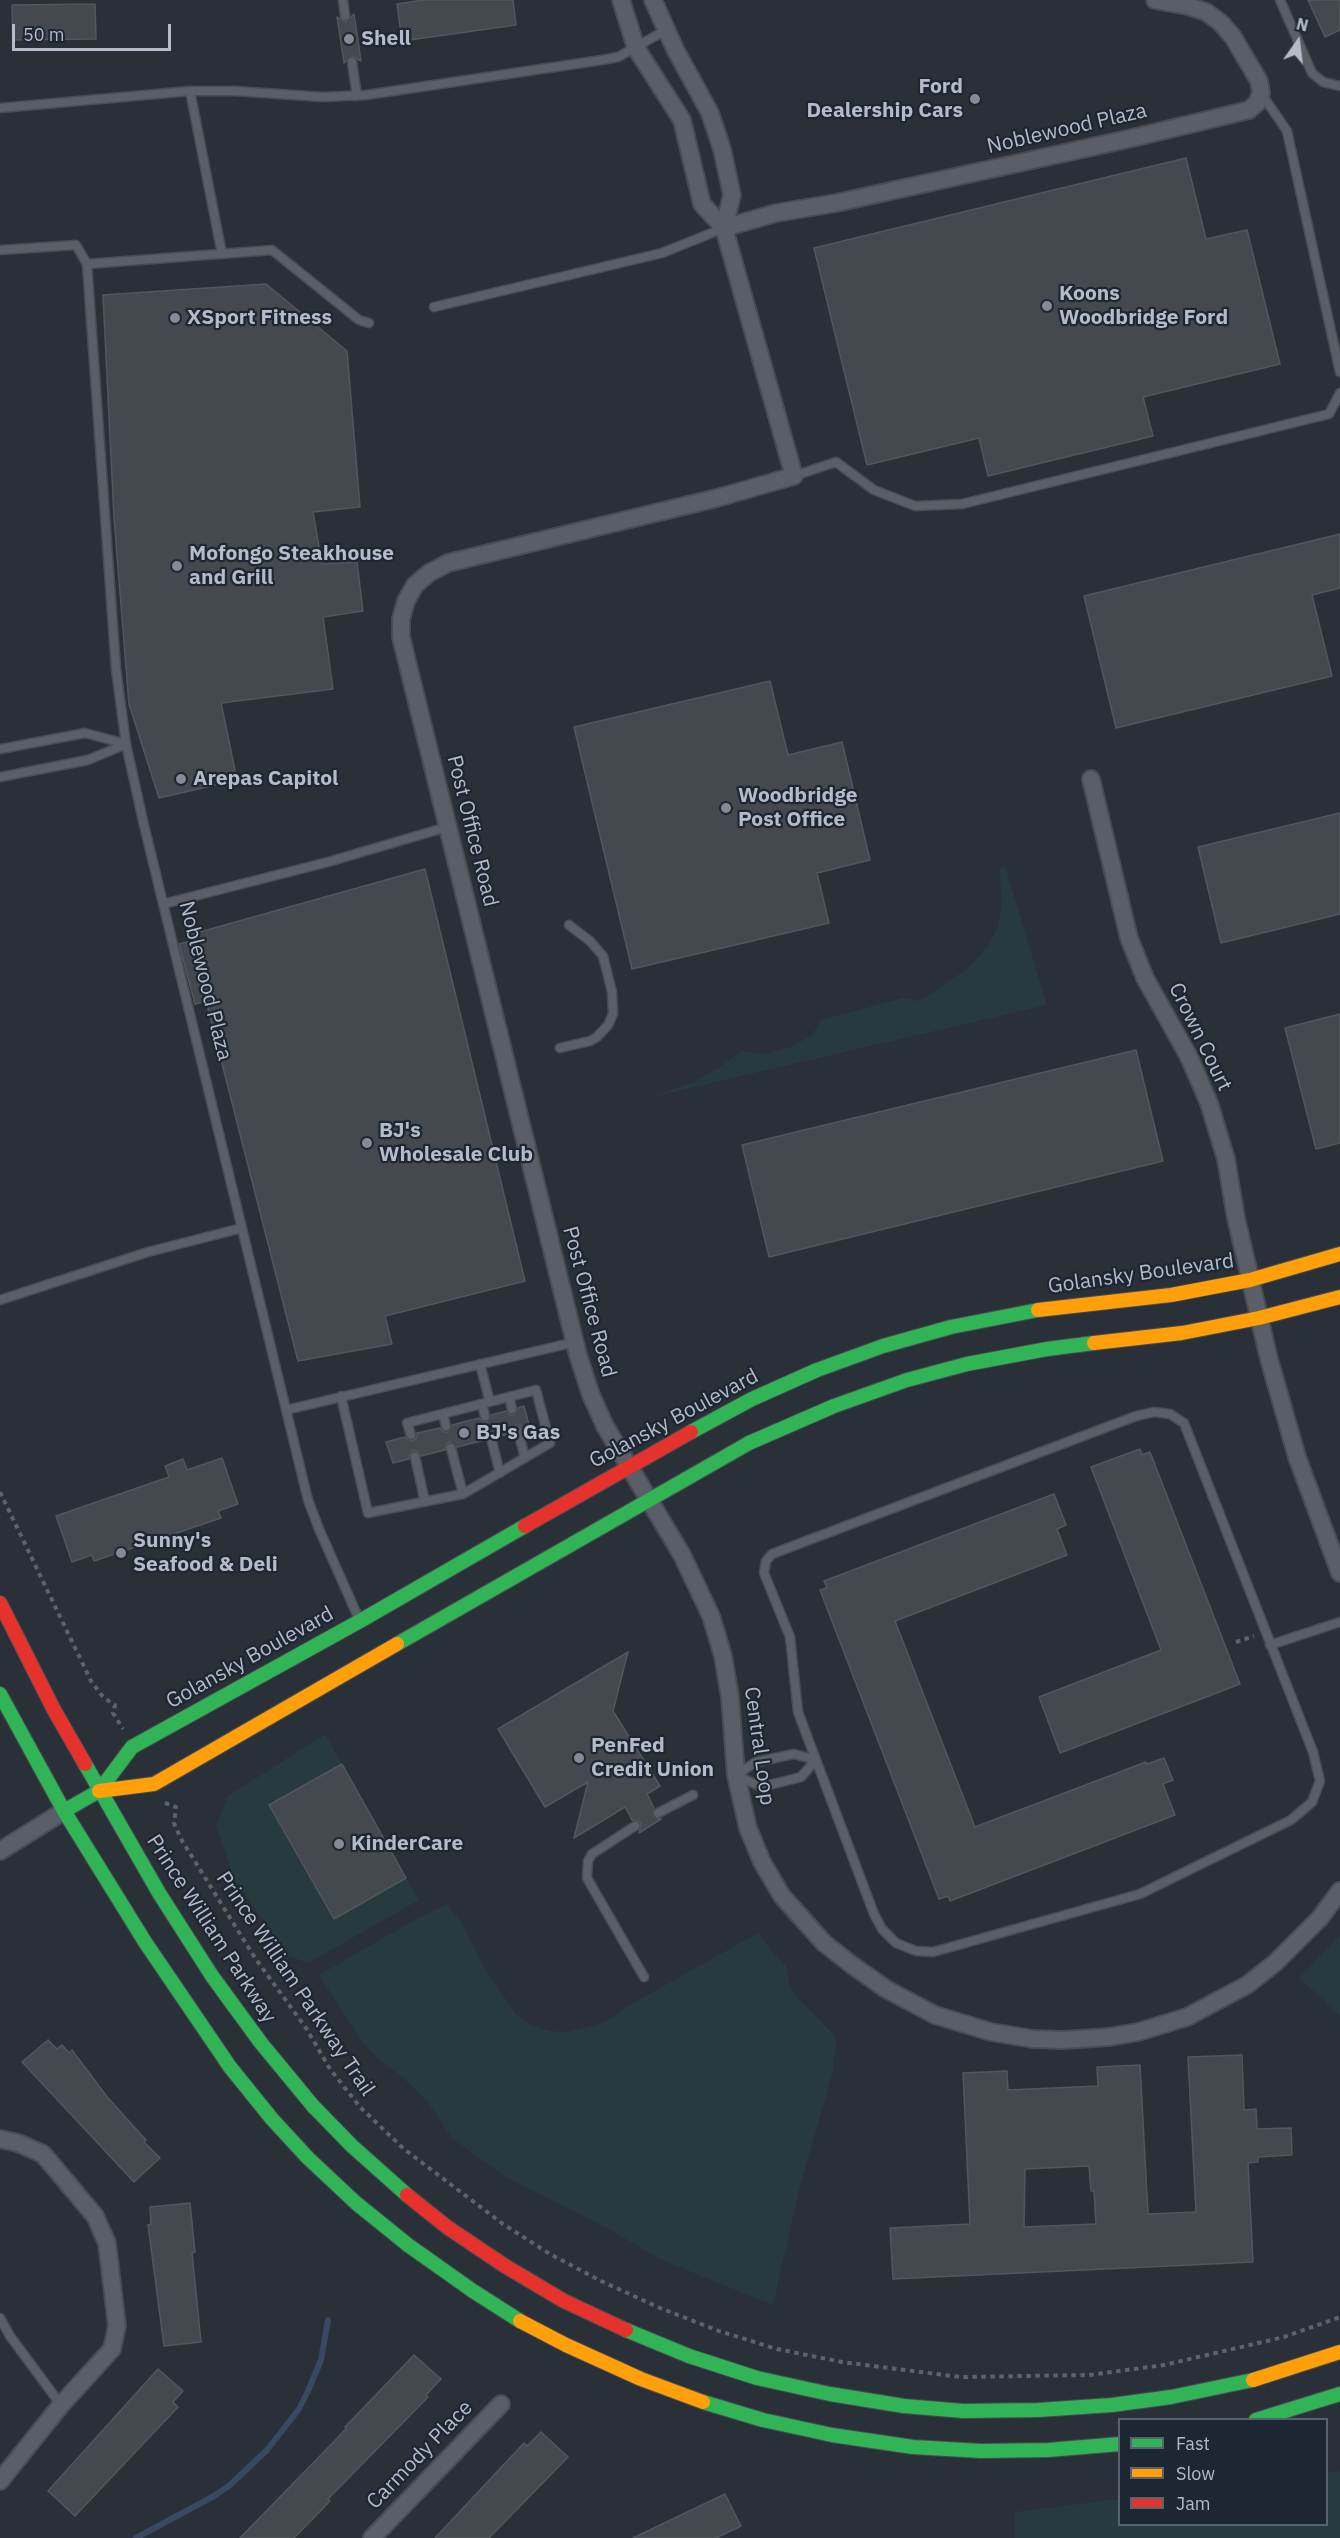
<!DOCTYPE html>
<style>
body{margin:0}
#map{position:relative;width:1340px;height:2538px;overflow:hidden;background:#2a3038;font-family:"IBM Plex Sans",sans-serif}
canvas{display:block}
.legend{position:absolute;left:1118px;top:2418px;width:210px;height:108px;box-sizing:border-box;background:#1d2633;border:2px solid #59626f;margin:0;padding:8px 10px;list-style:none;font-size:18px;color:#b4bcc9}
.legend li{display:flex;align-items:center;gap:12px;height:30px}
.legend b{width:30px;border:2px solid #59626f}
.north{position:absolute;left:1268px;top:12px;width:60px;height:60px;-webkit-text-stroke:4px #1d2633;paint-order:stroke;rotate:14deg;font-size:16px;font-weight:700;line-height:24px;text-align:center;color:#b4bcc9}
.north::after{content:'';display:block;margin:auto;width:21px;height:27px;background:#b4bcc9;clip-path:polygon(50% 0,100% 100%,50% 72%,0 100%)}
.scale{position:absolute;left:12px;top:24px;width:159px;height:27px;box-sizing:border-box;border:3px solid #b4bcc9;border-top:0;padding-left:8px;font-size:18px;line-height:21px;white-space:nowrap;color:#b4bcc9;-webkit-text-stroke:4px #1d2633;paint-order:stroke}
</style>
<div id="map">
<canvas width="1340" height="2538"></canvas>
<ul class="legend">
<li><b style="height:8px;background:#30b455"></b>Fast</li>
<li><b style="height:8px;background:#ff9f0a"></b>Slow</li>
<li><b style="height:8px;background:#e5322d"></b>Jam</li>
</ul>
<div class="north">N</div>
<div class="scale">50 m</div>
</div>
<script>
const context = document.querySelector('canvas').getContext('2d');
context.lineJoin = 'round';
function paint(path, color) { context.fillStyle = color; context.fill(path, 'evenodd'); }
const toPath = rows => new Path2D(rows.map(r => 'M' + r).join(''));
function strokePath(path, color, width, dash) { context.strokeStyle = color; context.lineWidth = width; context.lineCap = dash ? 'butt' : 'round'; context.setLineDash(dash || []); context.stroke(path); }
function write(font, color, halo, rows, align = 'center') {
  context.font = font + ' "IBM Plex Sans",sans-serif'; context.lineWidth = 4.5; context.setLineDash([]); context.textBaseline = 'middle'; context.strokeStyle = halo; context.fillStyle = color; for (const [text, x, y, turn = 0] of rows) {
    context.save(); context.translate(x, y); context.rotate((+turn || 0) * Math.PI / 180); context.textAlign = isNaN(turn) ? turn : align; if (halo) context.strokeText(text, 0, 0); context.fillText(text, 0, 0); context.restore();
  }
}
paint(toPath([
 [1004,863,1047,1005,651,1097,694,1082,717,1069,742,1051,766,1054,791,1047,812,1035,821,1020,903,998,920,1001,968,968,988,946,998,926,1002,900,999,871],
 [325,1734,342,1764,269,1805,333,1919,406,1878,419,1900,308,1963,288,1956,235,1880,216,1826,228,1796],
 [447,1904,463,1925,485,1969,516,2014,531,2025,549,2031,569,2032,602,2023,618,2014,626,2007,758,1933,773,1953,786,1965,789,1983,796,1996,834,2035,837,2043,833,2060,833,2072,800,2186,773,2305,662,2260,605,2227,504,2176,452,2138,427,2101,401,2076,375,2056,360,2038,319,1975,411,1922],
 [1340,1936,1340,2015,1299,1978],
 [1340,2471,1340,2538,1015,2538,1015,2512,1119,2499,1120,2524,1326,2524,1327,2473]
]), '#273a3e');
strokePath(toPath([
 [136,2538,214,2496,230,2485,267,2450,299,2409,308,2391,321,2360,328,2320]
]), '#384963', 6);
const building = toPath([
 [424,0,513,0,516,25,402,41,397,4,424,0],
 [1308,0,1340,0,1340,30,1325,37,1308,0],
 [95,4,96,39,13,40,12,5,95,4],
 [354,14,361,61,352,56,344,63,337,17,346,22,354,14],
 [1186,158,1206,239,1247,230,1280,364,1143,397,1153,436,988,476,979,438,867,465,814,248,1186,158],
 [266,284,347,351,360,507,313,512,322,564,357,562,363,611,323,617,333,689,221,703,237,780,159,798,129,704,114,518,103,295,266,284],
 [1340,534,1340,588,1312,595,1332,676,1116,728,1084,596,1340,534],
 [770,681,788,755,842,742,870,860,817,873,829,923,632,969,574,727,770,681],
 [1340,813,1340,914,1221,943,1198,847,1340,813],
 [425,869,525,1281,385,1316,392,1344,298,1361,206,1001,195,1004,179,944,191,941,189,935,425,869],
 [1340,1014,1340,1143,1316,1149,1285,1028,1340,1014],
 [1136,1050,1163,1161,769,1257,742,1145,1136,1050],
 [524,1406,530,1429,524,1430,520,1425,516,1425,512,1433,497,1437,490,1432,486,1434,485,1440,457,1447,450,1442,446,1444,445,1450,421,1456,417,1451,413,1451,409,1455,409,1459,393,1463,386,1442,405,1437,412,1441,416,1439,417,1433,440,1428,444,1432,448,1432,452,1425,479,1418,483,1422,487,1422,491,1415,506,1411,510,1415,514,1415,518,1408,524,1406],
 [1140,1449,1142,1455,1150,1452,1240,1684,1060,1753,1039,1697,1161,1650,1091,1467,1140,1449],
 [222,1458,238,1504,218,1511,221,1518,94,1561,92,1555,72,1562,56,1516,169,1477,165,1466,183,1459,187,1470,222,1458],
 [1054,1494,1066,1525,1057,1529,1067,1555,895,1621,975,1827,1146,1762,1147,1764,1164,1758,1173,1780,1163,1784,1175,1815,950,1901,948,1896,939,1899,820,1590,827,1588,824,1581,1054,1494],
 [628,1652,613,1711,660,1786,647,1794,654,1808,653,1816,661,1819,639,1833,641,1823,637,1820,632,1820,625,1807,574,1838,588,1782,545,1807,498,1729,628,1652],
 [342,1764,406,1878,334,1919,269,1805,342,1764],
 [48,2040,57,2049,62,2045,69,2053,72,2050,108,2098,146,2140,144,2142,160,2158,134,2182,22,2062,48,2040],
 [1242,2055,1244,2110,1256,2109,1257,2129,1291,2128,1292,2155,1258,2157,1258,2162,1248,2163,1253,2262,893,2279,890,2228,970,2224,963,2073,1007,2071,1008,2090,1098,2086,1097,2067,1140,2065,1148,2214,1196,2212,1188,2057,1242,2055],
 [1089,2166,1091,2191,1094,2191,1096,2224,1024,2227,1025,2169,1089,2166],
 [190,2203,195,2252,192,2253,201,2342,164,2346,148,2225,151,2224,150,2207,190,2203],
 [414,2355,441,2379,426,2395,428,2397,328,2499,330,2501,294,2538,240,2538,317,2459,346,2429,345,2427,414,2355],
 [158,2369,183,2391,173,2402,178,2407,75,2516,48,2491,158,2369],
 [541,2432,568,2457,489,2538,435,2538,524,2443,527,2446,541,2432],
 [725,2494,741,2526,716,2538,633,2538,725,2494]
]);
paint(building, '#444950');
strokePath(building, '#52575f', 1.5);
const lane = toPath([
 [343,0,345,16],
 [1280,0,1312,73,1323,82,1340,86],
 [352,62,357,96],
 [190,91,222,254],
 [1261,93,1287,131,1340,372],
 [0,108,190,91,235,91,322,97,366,95,602,60,618,57,666,30],
 [0,250,76,245,87,264],
 [434,307,662,253,724,228],
 [794,476,836,462,874,490,915,506,962,504,1329,414,1340,393],
 [0,749,85,733,126,744],
 [0,777,88,760,126,744],
 [163,904,328,862,447,827],
 [560,1048,590,1041,597,1037,608,1025,613,1014,612,992,603,956,590,941,569,925],
 [0,1300,148,1252,242,1228],
 [480,1364,490,1402],
 [341,1396,368,1513,463,1494,550,1443,536,1390,407,1423,411,1435],
 [509,1397,512,1409],
 [482,1404,485,1416],
 [286,1410,575,1342],
 [1154,1412,1170,1414,1184,1423,1313,1752,1320,1781,1312,1802,1291,1820,1140,1894,933,1952,916,1951,896,1943,882,1929,874,1914,798,1712,790,1637,764,1573,766,1561,772,1554,1136,1416,1154,1412],
 [443,1414,446,1426],
 [518,1431,525,1458],
 [491,1438,500,1473],
 [451,1448,463,1494],
 [415,1457,425,1502],
 [359,1619,319,1529,308,1500,143,821,126,744,116,669,87,264,272,250,359,320,369,323],
 [1270,1645,1340,1622],
 [794,1754,816,1760,801,1777,761,1787,736,1775,756,1762,794,1754],
 [658,1813,693,1795],
 [635,1826,592,1854,588,1861,587,1878,644,1977],
 [0,2318,10,2336,61,2405]
]);
const street = toPath([
 [621,0,636,48,682,120,702,204,724,228],
 [653,0,675,49,710,113,722,149,732,195,724,228,794,476,717,498,448,563,429,573,415,585,406,601,401,619,401,637,578,1355,591,1395,605,1426,682,1555,711,1616,723,1656,730,1697,736,1775,748,1828,762,1862,782,1896,824,1943,852,1965,886,1989,935,2015,991,2032,1033,2039,1063,2040,1109,2037,1138,2032,1187,2017,1247,1985,1275,1963,1320,1918,1340,1891],
 [724,228,776,213,836,203,1128,139,1249,110,1257,103,1261,93,1259,81,1233,37,1221,23,1206,12,1188,6,1155,0],
 [1091,779,1129,938,1145,978,1189,1057,1209,1103,1226,1159,1236,1218,1269,1359,1297,1457,1340,1573],
 [0,1851,64,1811],
 [0,2139,18,2143,43,2154,95,2216,107,2243,117,2326,112,2349,61,2405,0,2481],
 [372,2538,501,2404]
]);
const fast = toPath([
 [691,1432,752,1399,817,1370,883,1346,951,1327,1038,1310],
 [397,1644,749,1443,834,1406,907,1380,967,1364,1047,1349,1094,1343],
 [0,1694,64,1811,145,1942,230,2067,272,2119,308,2158,356,2203,408,2245,473,2291,520,2321],
 [85,1764,159,1893,212,1976,261,2043,313,2106,352,2146,407,2195],
 [64,1811,99,1791,132,1747,360,1621,525,1526],
 [626,2330,689,2356,757,2378,830,2394,904,2406,963,2411,1038,2410,1112,2405,1171,2397,1253,2380],
 [703,2402,763,2420,832,2435,913,2447,981,2451,1048,2450,1120,2444],
 [1256,2420,1340,2394]
]);
const slow = toPath([
 [1038,1310,1171,1295,1250,1280,1340,1254],
 [1094,1343,1182,1333,1259,1318,1340,1297],
 [99,1791,154,1784,397,1644],
 [520,2321,566,2345,641,2379,703,2402],
 [1253,2380,1340,2352]
]);
const jam = toPath([
 [525,1526,691,1432],
 [0,1603,54,1710,85,1764],
 [407,2195,447,2227,505,2266,564,2301,626,2330]
]);
strokePath(lane, '#484c53', 11);
strokePath(street, '#484c53', 20);
strokePath(fast, '#484c53', 16);
strokePath(slow, '#484c53', 16);
strokePath(jam, '#484c53', 16);
strokePath(toPath([
 [0,1492,91,1681,104,1698,115,1705,113,1713,123,1729],
 [1236,1642,1254,1636],
 [165,1803,176,1807,174,1823,181,1839,255,1958,306,2028,330,2069,360,2107,404,2149,503,2224,550,2254,601,2281,660,2308,719,2331,777,2349,842,2362,960,2377,1089,2375,1164,2365,1284,2337,1340,2317]
]), '#5d636a', 4, [4.5, 4.5]);
strokePath(lane, '#5a5e66', 8);
strokePath(street, '#5a5e66', 16);
strokePath(fast, '#30b455', 14);
strokePath(slow, '#ff9f0a', 14);
strokePath(jam, '#e5322d', 14);
for (const [x, y, r, color] of [
 [349,39,6,"#848b96"],
 [975,99,6,"#848b96"],
 [1047,306,6,"#848b96"],
 [175,318,6,"#848b96"],
 [177,566,6,"#848b96"],
 [181,779,6,"#848b96"],
 [726,808,6,"#848b96"],
 [367,1143,6,"#848b96"],
 [464,1433,6,"#848b96"],
 [121,1553,6,"#848b96"],
 [579,1758,6,"#848b96"],
 [339,1844,6,"#848b96"]
]) { const dot = new Path2D(); dot.arc(x, y, r, 0, 2 * Math.PI); context.fillStyle = color; context.fill(dot); strokePath(dot, '#1d2633', 2); }
write('bold 21px', '#b4bcc9', '#1d2633', [
 ["Shell",361,39],
 ["Ford",963,87,"right"],
 ["Dealership Cars",963,111,"right"],
 ["Koons",1059,294],
 ["Woodbridge Ford",1059,318],
 ["XSport Fitness",187,318],
 ["Mofongo Steakhouse",189,554],
 ["and Grill",189,578],
 ["Arepas Capitol",193,779],
 ["Woodbridge",738,796],
 ["Post Office",738,820],
 ["BJ's",379,1131],
 ["Wholesale Club",379,1155],
 ["BJ's Gas",476,1433],
 ["Sunny's",133,1541],
 ["Seafood & Deli",133,1565],
 ["PenFed",591,1746],
 ["Credit Union",591,1770],
 ["KinderCare",351,1844]
], 'left');
write('21px', '#b4bcc9', '#1d2633', [
 ["Noblewood Plaza",1067,129,-13],
 ["Post Office Road",472,831,76],
 ["Noblewood Plaza",205,981,76],
 ["Crown Court",1200,1037,64],
 ["Golansky Boulevard",1141,1274,-8],
 ["Post Office Road",589,1302,75],
 ["Golansky Boulevard",674,1419,-28],
 ["Golansky Boulevard",250,1658,-29],
 ["Central Loop",759,1746,82],
 ["Prince William Parkway",211,1929,57],
 ["Prince William Parkway Trail",295,1984,56],
 ["Carmody Place",420,2455,-46]
]);
</script>
